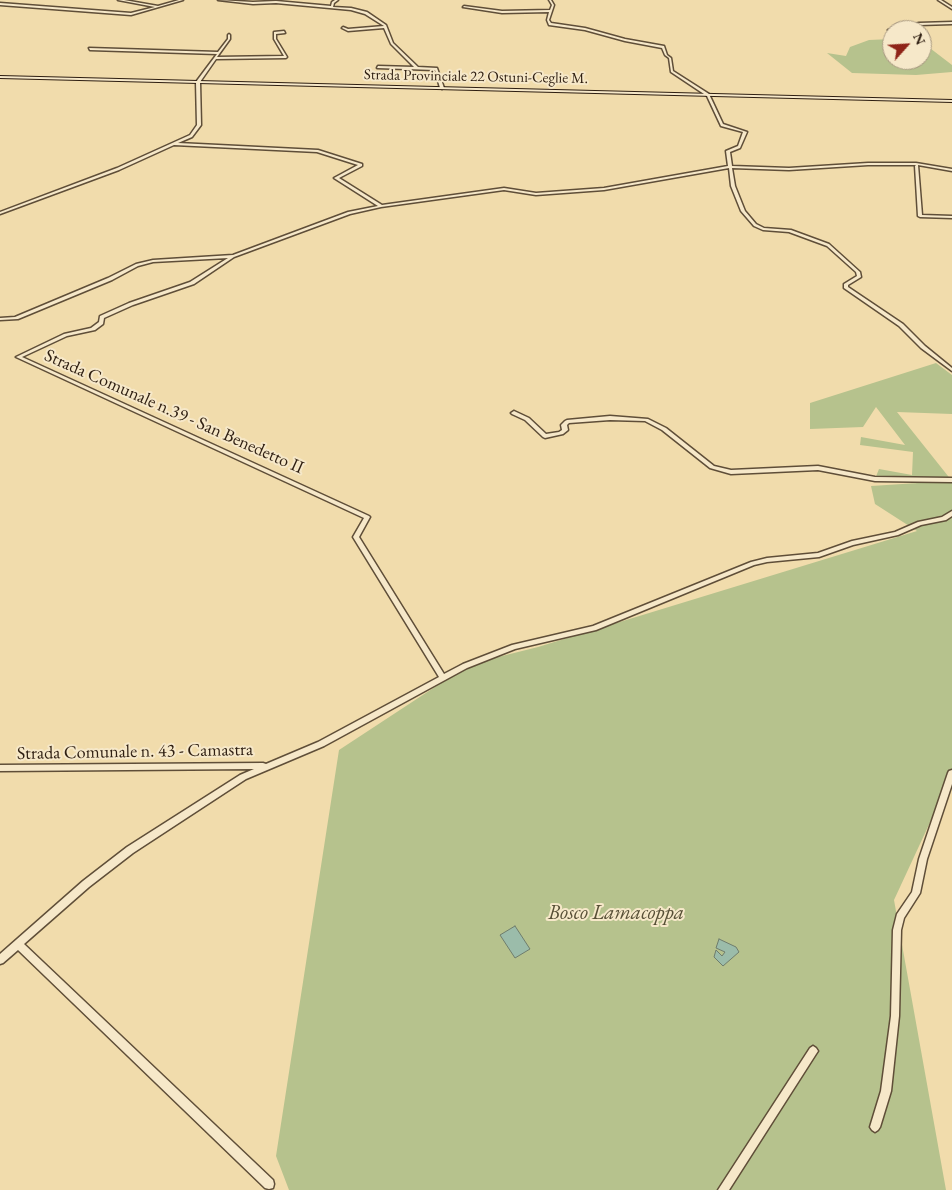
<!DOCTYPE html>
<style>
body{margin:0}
#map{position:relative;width:952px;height:1190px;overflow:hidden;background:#f1dcac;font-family:"EB Garamond",serif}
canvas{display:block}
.north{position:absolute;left:882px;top:20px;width:50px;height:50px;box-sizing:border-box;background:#f6e8c9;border:1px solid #a6977f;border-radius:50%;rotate:64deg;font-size:14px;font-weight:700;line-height:20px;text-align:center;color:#2e1e11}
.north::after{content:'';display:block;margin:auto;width:18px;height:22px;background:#8f2418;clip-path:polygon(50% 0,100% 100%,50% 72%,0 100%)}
</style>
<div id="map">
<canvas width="952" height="1190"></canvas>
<div class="north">N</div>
</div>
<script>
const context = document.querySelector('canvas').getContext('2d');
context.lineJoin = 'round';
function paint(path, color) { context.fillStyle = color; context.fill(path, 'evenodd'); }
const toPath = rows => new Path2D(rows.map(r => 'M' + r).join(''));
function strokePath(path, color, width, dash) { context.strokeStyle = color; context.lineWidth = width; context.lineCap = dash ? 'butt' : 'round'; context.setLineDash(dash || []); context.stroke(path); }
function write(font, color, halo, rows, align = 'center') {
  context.font = font + ' "EB Garamond",serif'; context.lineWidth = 4; context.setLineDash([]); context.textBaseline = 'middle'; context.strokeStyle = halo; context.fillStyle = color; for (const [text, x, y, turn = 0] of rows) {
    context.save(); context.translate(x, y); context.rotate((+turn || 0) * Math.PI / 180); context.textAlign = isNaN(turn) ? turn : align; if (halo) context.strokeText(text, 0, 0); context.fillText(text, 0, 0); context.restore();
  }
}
paint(toPath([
 [892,39,892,60,922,60,922,42,952,65,952,72,916,75,852,73,827,53,846,56,850,47,869,40],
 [936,363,952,375,952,414,897,412,952,481,952,775,894,900,946,1190,289,1190,276,1156,339,750,470,664,538,647,917,531,875,504,871,486,918,483,875,479,879,469,912,475,913,452,860,445,861,437,905,445,876,407,863,427,810,429,810,403]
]), '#b6c28d');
const water = toPath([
 [515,926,530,949,515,958,500,935,515,926],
 [719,939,736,947,739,952,723,966,714,957,716,950,722,956,725,952,716,948,719,939]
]);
paint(water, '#9bbcaa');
strokePath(water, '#6f7d6d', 1);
const street = toPath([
 [118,0,124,0,158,6,179,0,183,0,131,15,0,5,0,3,131,13,155,7,118,0],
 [218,0,253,2,276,1,331,6,332,2,335,0,338,0,334,3,333,7,351,8,367,12,386,25,393,43,418,67,437,68,444,88,442,89,440,88,435,70,377,68,378,66,414,67,391,44,384,28,348,31,342,28,343,27,348,29,384,26,365,14,351,10,276,3,253,4,218,0],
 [549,0,551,0,554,5,549,20,551,23,585,28,625,39,664,46,667,55,671,58,673,71,709,94,723,124,747,132,740,148,730,152,732,166,789,168,868,163,916,163,952,169,952,171,918,165,922,215,952,216,952,218,920,217,918,216,915,166,916,165,868,165,789,170,732,168,735,186,745,211,756,224,764,228,791,230,829,244,860,272,861,277,848,285,848,287,903,324,925,346,952,368,952,371,921,348,899,326,844,288,844,284,857,276,856,272,827,246,789,232,763,230,754,226,741,211,731,186,729,168,604,190,536,195,504,190,381,207,350,214,234,257,194,284,133,305,104,318,103,324,95,330,67,336,22,357,369,516,370,517,359,537,444,674,463,664,512,645,593,626,751,562,767,558,818,553,852,541,895,532,918,522,942,517,952,511,952,516,946,520,921,525,898,535,853,545,819,557,767,562,754,565,596,630,515,649,467,668,324,746,246,779,133,853,89,887,24,944,273,1180,274,1184,273,1188,269,1189,265,1188,18,950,3,963,0,964,0,954,83,881,127,847,240,775,254,769,0,771,0,765,263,763,266,764,318,742,439,677,353,537,364,518,16,357,64,334,91,328,99,322,100,316,129,303,190,282,228,258,153,262,138,266,112,280,18,319,0,320,0,318,15,317,108,278,136,264,153,260,233,255,348,212,378,206,334,178,358,165,317,152,174,145,119,170,0,214,0,212,117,168,190,135,197,125,196,82,217,54,90,50,89,48,218,52,228,39,228,35,229,34,230,35,230,39,217,57,284,56,274,39,274,32,284,31,285,33,276,34,276,39,287,57,286,58,216,59,200,82,201,125,192,137,178,143,318,150,362,164,362,166,339,178,382,205,504,188,536,193,604,188,728,166,726,151,738,146,743,132,721,126,707,96,671,72,669,58,665,55,662,48,625,41,585,30,549,25,547,20,549,12,502,13,463,7,464,6,502,11,550,10,552,5,549,0],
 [938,0,941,0,952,7,952,9,938,0],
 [952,22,952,24,919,25,889,31,888,30,919,23,952,22],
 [514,411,529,418,546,434,559,432,562,430,561,425,565,421,567,420,610,416,648,419,666,428,714,466,731,470,818,466,875,477,952,478,952,482,875,481,818,470,731,474,710,468,662,430,645,421,610,420,569,423,567,425,568,430,563,434,545,438,543,437,525,420,512,414,511,413,514,411],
 [952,770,952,784,927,859,920,893,904,918,901,930,899,1016,891,1091,880,1127,878,1130,875,1132,872,1130,870,1127,881,1091,891,1016,893,930,897,914,912,892,919,859,948,773,949,771,952,770],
 [813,1046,816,1048,818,1051,816,1054,729,1190,718,1190,810,1048,813,1046]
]);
const secondary = toPath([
 [0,76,952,100,952,102,0,78,0,76]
]);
strokePath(street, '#5f4e38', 3);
strokePath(secondary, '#2e1e11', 2);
paint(street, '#f6e8c9');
paint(secondary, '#f6e8c9');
write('15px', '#2e1e11', '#f6e8c9', [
 ["Strada Provinciale 22 Ostuni-Ceglie M.",476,77,1]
]);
write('18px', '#2e1e11', '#f6e8c9', [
 ["Strada Comunale n.39 - San Benedetto II",174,412,24],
 ["Strada Comunale n. 43 - Camastra",135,752,-1]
]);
write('italic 21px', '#574f36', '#f6e8c9', [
 ["Bosco Lamacoppa",616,913]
]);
</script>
